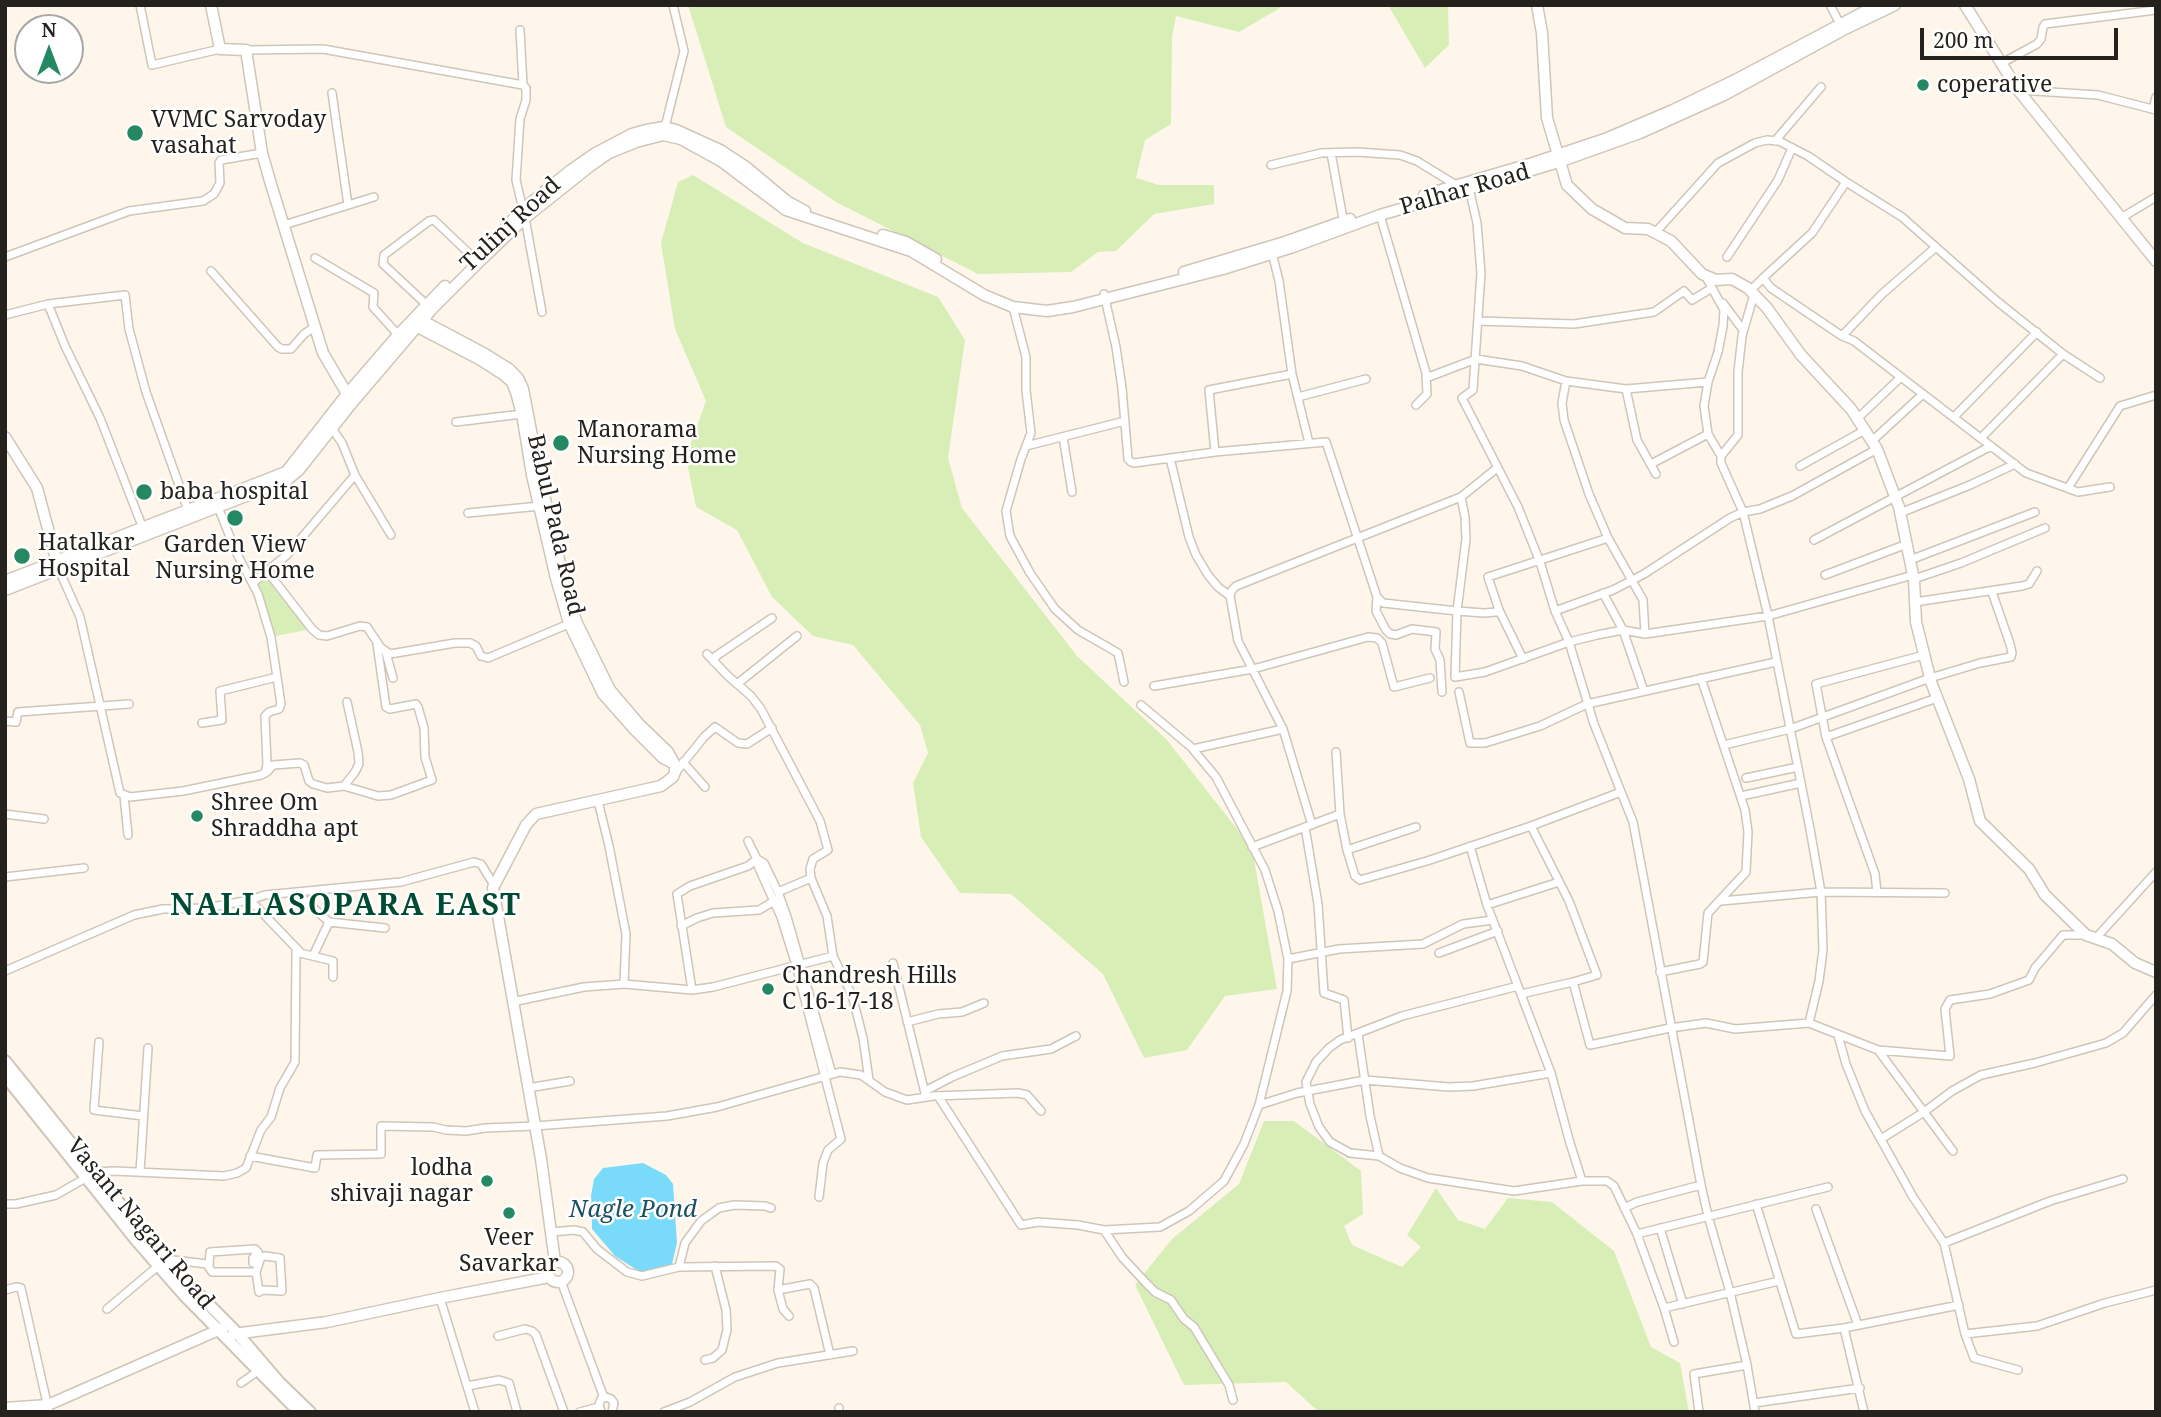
<!DOCTYPE html>
<style>
body{margin:0}
#map{position:relative;width:2161px;height:1417px;overflow:hidden;background:#fff6eb;font-family:"Noto Serif",serif}
canvas{display:block}
.frame{position:absolute;inset:0;border:7px solid #25211c;pointer-events:none}
.north{position:absolute;left:14px;top:14px;width:70px;height:70px;box-sizing:border-box;background:#fff;border:2px solid #a8a6a4;border-radius:50%;rotate:0deg;font-size:19px;font-weight:700;line-height:28px;text-align:center;color:#25211c}
.north::after{content:'';display:block;margin:auto;width:24px;height:32px;background:#248863;clip-path:polygon(50% 0,100% 100%,50% 72%,0 100%)}
.scale{position:absolute;left:1920px;top:28px;width:198px;height:32px;box-sizing:border-box;border:4px solid #25211c;border-top:0;padding-left:9px;font-size:21px;line-height:24px;white-space:nowrap;color:#25211c;-webkit-text-stroke:5px #fff;paint-order:stroke}
</style>
<div id="map">
<canvas width="2161" height="1417"></canvas>
<div class="frame"></div>
<div class="north">N</div>
<div class="scale">200 m</div>
</div>
<script>
const context = document.querySelector('canvas').getContext('2d');
context.lineJoin = 'round';
function paint(path, color) { context.fillStyle = color; context.fill(path, 'evenodd'); }
const toPath = rows => new Path2D(rows.map(r => 'M' + r).join(''));
function strokePath(path, color, width, dash) { context.strokeStyle = color; context.lineWidth = width; context.lineCap = dash ? 'butt' : 'round'; context.setLineDash(dash || []); context.stroke(path); }
function write(font, color, halo, rows, align = 'center') {
  context.font = font + ' "Noto Serif",serif'; context.lineWidth = 5; context.setLineDash([]); context.textBaseline = 'middle'; context.strokeStyle = halo; context.fillStyle = color; for (const [text, x, y, turn = 0] of rows) {
    context.save(); context.translate(x, y); context.rotate((+turn || 0) * Math.PI / 180); context.textAlign = isNaN(turn) ? turn : align; if (halo) context.strokeText(text, 0, 0); context.fillText(text, 0, 0); context.restore();
  }
}
paint(toPath([
 [688,5,1285,5,1239,32,1176,16,1172,37,1171,124,1145,140,1136,178,1159,185,1214,185,1214,204,1154,214,1116,251,1098,252,1071,272,978,274,836,202,726,127],
 [1388,5,1448,5,1449,45,1425,68],
 [693,175,803,243,938,297,965,340,948,458,962,508,1077,656,1167,740,1252,848,1277,989,1225,996,1187,1050,1144,1058,1103,974,1011,894,960,893,921,837,913,783,928,753,920,725,853,645,813,636,772,597,737,530,696,507,686,457,706,401,675,329,661,243,678,182],
 [267,571,312,629,271,637,253,583],
 [1264,1121,1294,1121,1361,1171,1363,1214,1344,1226,1352,1245,1402,1267,1421,1247,1407,1235,1436,1188,1458,1220,1485,1229,1508,1198,1552,1202,1614,1251,1651,1347,1680,1363,1689,1412,1319,1412,1286,1382,1184,1385,1135,1285,1172,1239,1239,1184]
]), '#d8eeb7');
paint(toPath([
 [643,1163,666,1175,673,1184,677,1243,672,1264,655,1270,640,1272,615,1256,592,1229,591,1196,594,1179,603,1168]
]), '#79dbf9');
const street = toPath([
 [140,5,152,65,220,49],
 [1830,5,1841,26],
 [520,30,523,85],
 [246,50,323,49,523,85,526,88,526,100,520,119,516,180,525,218,542,312],
 [2000,64,2037,44,2041,39,2043,27,2045,24,2156,10],
 [2018,90,2098,95,2156,110],
 [332,93,348,205],
 [2153,109,2156,97],
 [664,131,684,51,673,5],
 [1775,141,1821,87],
 [1331,153,1344,224],
 [1271,165,1321,153,1357,152,1400,155,1417,161,1456,185],
 [1469,188,1477,223,1481,273,1473,390,1462,398,1518,507,1540,562,1555,611,1569,642,1594,724,1633,822,1701,1185,1708,1216,1730,1292,1747,1365,1755,1412],
 [1380,215,1426,373,1427,394,1416,405],
 [2121,218,2156,197],
 [284,225,374,197],
 [1655,233,1718,163,1755,143,1767,140,1779,141,1808,156,1846,182,1902,217,1998,302,2063,354,2100,378],
 [1272,253,1279,281,1292,374,1309,443],
 [5,257,129,211,203,201,214,194,220,183,219,163,221,160,262,153],
 [1727,257,1778,180,1792,148],
 [315,258,374,293,373,307,401,338],
 [211,271,278,347,282,349,291,349,304,334,315,327],
 [1763,278,1812,233,1846,182],
 [1750,291,1763,278,1771,288,1842,336,1854,341,2026,473,2078,492,2110,487],
 [1104,294,1116,347,1122,388,1128,459,1131,462,1134,463,1215,452,1326,442,1377,597,1383,603,1457,611,1484,613,1496,612,1499,610,1488,577,1608,538],
 [1754,294,1742,336,1738,372,1738,435,1721,456,1721,463,1743,512,1768,616,1810,829,1821,892,1823,950,1819,981,1809,1023],
 [1723,303,1743,330],
 [48,304,65,346,100,418,144,531],
 [428,306,383,264,384,255,429,221,434,220,475,259],
 [1013,307,1026,357,1026,390,1031,433,1021,459,1006,511,1010,536,1030,573,1055,609,1078,630,1118,653,1124,682],
 [5,315,48,304,125,295,129,329,146,392,189,513],
 [1479,321,1574,324,1654,312,1684,291,1692,300,1712,288,1714,291],
 [1842,336,1882,294,1936,247],
 [1426,378,1476,359,1522,366,1566,381,1626,389,1708,382,1718,352,1723,326,1724,310,1705,275],
 [1566,381,1562,403,1564,420,1589,494,1608,538,1643,600,1645,634],
 [1626,389,1637,440,1656,474],
 [1298,397,1366,379],
 [1954,417,2037,332],
 [1857,419,1901,377],
 [456,422,522,414],
 [329,424,342,443,355,475,391,535],
 [1708,434,1721,456],
 [1063,437,1072,492],
 [1981,438,2063,354],
 [1872,441,1923,394],
 [1026,446,1125,421],
 [1215,452,1209,390,1292,374],
 [1170,458,1189,537,1196,555,1208,575,1218,587,1230,596],
 [1651,464,1708,434,1704,406,1708,382],
 [1800,466,1865,430],
 [2068,488,2120,406,2156,395],
 [1461,497,1465,517,1466,539,1457,611,1455,677,1485,672,1569,642,1597,635,1623,630,1645,634,1768,616,1913,575],
 [468,513,540,506],
 [1900,513,1970,485,2015,464],
 [1814,540,1991,446],
 [1910,560,2035,512],
 [59,570,80,617,120,793,130,797,183,791,261,775,265,773,267,764,265,716,269,712,279,709,281,704,271,637,258,594,236,552,218,507],
 [267,571,287,555,355,475],
 [1825,575,1907,544],
 [1914,579,1961,563,2045,528],
 [253,583,267,571,312,629,319,635,327,636,360,626,367,627,381,648,390,654,455,643,470,643,476,646,481,656,488,658,571,623],
 [1603,593,1623,630,1644,691],
 [1377,597,1376,611,1386,630,1390,634,1396,635,1412,629,1436,632,1435,649,1440,660,1442,692],
 [1915,602,2022,586,2029,584,2037,571],
 [1499,610,1523,659],
 [1555,611,1613,590,1644,574,1730,518,1743,512,1760,509,1792,496,1877,449],
 [386,653,393,678],
 [707,654,728,676,751,696,761,709,820,821,828,850,813,859,810,869,811,878,827,916,833,956,852,995,863,1038,869,1080],
 [714,662,716,656,772,618],
 [737,684,797,636],
 [1154,686,1253,669,1368,637,1377,638,1382,643,1394,687,1430,678],
 [1459,692,1470,743,1485,743,1540,726,1587,704,1776,662],
 [5,721,16,722,18,712,129,704],
 [202,723,222,720,220,691,277,677],
 [1826,737,1937,698],
 [1724,745,1790,729,1930,678,1980,663,2011,657,2012,653,2010,644,1992,592],
 [1193,749,1283,729],
 [1336,752,1340,814,1347,850,1355,876,1360,880,1427,861,1531,826,1569,901,1597,975,1573,982,1590,1045,1670,1028,1706,1023,1735,1029,1809,1023,1878,1050,1950,1056,1945,1009,1950,1000,1990,994,2029,980,2035,968,2063,935,2086,935],
 [683,762,705,787],
 [267,772,273,765,300,763,304,765,309,781,313,784,327,788,344,786,378,796,391,795,432,780,425,757,424,728,418,707,416,704,390,709,386,707,377,644],
 [676,772,704,737,715,727,738,743,747,744,772,728],
 [1746,778,1798,767],
 [344,786,355,772,359,764,358,752,347,702],
 [124,796,128,835],
 [1741,796,1801,783],
 [598,801,609,846,626,934,624,984],
 [5,814,44,819],
 [1312,825,1283,729,1238,641,1230,596,1232,590,1236,586,1461,497,1497,468],
 [1531,826,1621,792],
 [1305,827,1318,904,1324,993,1344,1000,1348,1038],
 [748,841,757,859,758,866,781,917,796,965,841,1139,828,1150,823,1163,819,1197],
 [1252,847,1340,814],
 [1347,850,1416,827],
 [757,859,764,863,778,892,787,917,832,1074],
 [5,877,84,868],
 [778,892,811,878],
 [1877,892,1875,874,1826,737,1816,684,1924,655],
 [297,893,329,922,385,928],
 [250,900,301,953],
 [1721,901,1821,892,1945,893],
 [1487,905,1559,882],
 [681,926,697,918,713,913,759,910,776,900],
 [2096,938,2156,872],
 [1439,953,1498,931],
 [313,956,329,922],
 [1288,959,1339,949,1423,944,1463,924,1493,920],
 [893,963,925,1093],
 [5,971,134,915,163,909,206,908,250,900,265,895,401,882,474,862,481,864,494,885],
 [1660,972,1700,964,1703,962,1708,913,1746,872,1748,832,1745,810,1701,678],
 [1518,986,1402,1016,1340,1040,1329,1048,1316,1062,1306,1082,1310,1104,1319,1127,1330,1142,1350,1153,1379,1156,1400,1168,1428,1178,1514,1191,1582,1181,1607,1181,1614,1186,1637,1234,1664,1308,1674,1342],
 [692,990,677,894,690,886,748,866,757,859],
 [1521,994,1573,982],
 [512,1002,584,987,624,984,692,990,713,987,833,956],
 [907,1022,938,1014,962,1012,984,1003],
 [1358,1034,1370,1116,1379,1156],
 [1838,1035,1846,1064,1865,1111,1913,1197,1944,1243,2050,1201,2123,1179],
 [99,1042,94,1110,143,1116],
 [1878,1050,1924,1112,1952,1091,1981,1075,2035,1063,2106,1043,2123,1033,2156,995],
 [1551,1073,1570,1143,1582,1181],
 [528,1088,570,1081],
 [925,1091,952,1077,1002,1056,1051,1049,1076,1036],
 [938,1096,1021,1225,1038,1222,1078,1225,1104,1230,1160,1227,1189,1211,1224,1181,1244,1144,1259,1105,1287,991,1288,959,1278,911,1265,870,1216,777,1191,747,1141,705],
 [1259,1105,1297,1093,1365,1080,1449,1087,1473,1086,1551,1073,1487,905,1470,846],
 [1881,1139,1924,1112,1953,1151],
 [250,1156,315,1168,317,1155,381,1154,381,1126,433,1127,446,1130,466,1131,485,1128,535,1126,667,1116,717,1107,840,1072,861,1075,885,1092,907,1100,933,1096,1018,1093,1027,1095,1041,1111],
 [140,1172,148,1048],
 [5,1204,16,1204,56,1195,96,1172,114,1171,224,1176,237,1173,246,1168,261,1130,271,1117,280,1088,295,1062,296,952,333,961,333,977],
 [1756,1204,1796,1334,1844,1328,1959,1305],
 [1624,1208,1637,1202,1701,1185],
 [1816,1209,1858,1325],
 [1660,1228,1683,1304],
 [1104,1230,1122,1257,1146,1283,1155,1292,1171,1300,1184,1319,1194,1327,1229,1385,1233,1400],
 [552,1232,574,1230,583,1232,597,1249,627,1272,642,1276,679,1267,685,1243,701,1221,719,1208,734,1205,765,1206,771,1208],
 [1637,1234,1828,1187],
 [1944,1243,1965,1334,2037,1326,2105,1303,2156,1290],
 [265,1256,280,1258,282,1291,263,1290,259,1292,256,1272,261,1257,265,1256],
 [165,1259,207,1264,212,1272,256,1272],
 [209,1265,210,1252,255,1249,258,1252,253,1258,253,1263],
 [679,1267,776,1266,780,1269,778,1290,783,1309,789,1316],
 [561,1281,604,1398],
 [5,1290,16,1287,21,1288,49,1412],
 [778,1290,810,1284,814,1288,830,1355],
 [440,1298,467,1386,499,1380,509,1383,517,1412],
 [1664,1308,1779,1281],
 [107,1309,158,1266],
 [1844,1328,1864,1412],
 [1965,1334,1974,1358,2018,1370],
 [498,1336,525,1329,532,1331,536,1335,564,1412],
 [705,1360,713,1358,722,1350,727,1330,726,1310,715,1266],
 [241,1383,258,1371],
 [467,1386,475,1412],
 [1754,1403,1860,1388],
 [839,1408,839,1412],
 [580,1412,599,1407],
 [601,1412,599,1404,601,1399,606,1397,611,1399,614,1403,612,1412],
 [664,1412,690,1402,735,1377,778,1363,853,1351],
 [1699,1412,1694,1374,1747,1365]
]);
const secondary = toPath([
 [211,5,220,49,246,50,262,153,270,181,323,353,350,399],
 [1537,5,1542,33,1547,118,1567,185,1592,209,1625,228,1648,229,1671,241,1702,274,1716,280,1732,279,1748,288,1767,308,1801,355,1851,409,1877,449,1899,507,1914,580,1916,622,1931,682,1969,779,1980,821,2029,869,2045,895,2086,935,2112,944,2135,963,2156,972],
 [1965,5,2018,90,2156,261],
 [1424,195,1533,163,1605,139,1673,110,1739,78,1877,5],
 [506,227,523,209,571,170,594,154,632,134,646,130,664,127,676,130,720,150,746,167,788,202,805,211],
 [883,235,906,242,936,259],
 [1184,272,1285,242,1350,219],
 [419,319,485,354,509,369,518,378,523,389,539,473,563,577,576,621,610,690,639,724,668,752,675,765,675,772,673,777,661,786,536,814,526,825,493,888,541,1159,555,1262],
 [412,324,481,360,504,375,512,382,516,392,522,414,532,475,556,578,569,623,603,694,634,729,663,758,673,763],
 [5,437,37,488,58,566],
 [5,581,286,472,347,394,398,335,445,286],
 [5,590,287,480,299,470,352,403,432,309,480,261,525,218,589,167,609,153,636,142,663,135,681,139,721,161,786,210,911,251,984,295,1013,307,1047,311,1073,307,1223,269,1293,247,1380,215,1559,162,1640,133,1724,95,1843,30,1895,5],
 '548 1272a10 10 0 1 1 20 0a10 10 0 1 1-20 0Z',
 [233,1334,327,1322,440,1298,549,1277],
 [5,1408,48,1405,223,1328]
]);
const primary = toPath([
 [5,1061,164,1259,237,1333,279,1382,310,1412],
 [5,1076,135,1239,183,1294,299,1412]
]);
strokePath(street, '#cfc5b8', 10);
strokePath(secondary, '#cfc5b8', 13);
strokePath(primary, '#cfc5b8', 14);
strokePath(street, '#fff', 7);
strokePath(secondary, '#fff', 10);
strokePath(primary, '#fff', 10);
for (const [x, y, r, color] of [
 [1923,85,7,"#248863"],
 [135,133,9,"#248863"],
 [561,443,9,"#248863"],
 [144,492,9,"#248863"],
 [235,518,9,"#248863"],
 [22,556,9,"#248863"],
 [197,816,7,"#248863"],
 [768,989,7,"#248863"],
 [487,1181,7,"#248863"],
 [509,1213,7,"#248863"]
]) { const dot = new Path2D(); dot.arc(x, y, r, 0, 2 * Math.PI); context.fillStyle = color; context.fill(dot); strokePath(dot, '#fff', 2.5); }
write('23px', '#25211c', '#fff', [
 ["coperative",1937,85],
 ["VVMC Sarvoday",151,120],
 ["vasahat",151,146],
 ["Manorama",577,430],
 ["Nursing Home",577,456],
 ["baba hospital",160,492],
 ["Hatalkar",38,543],
 ["Hospital",38,569],
 ["Garden View",235,545,"center"],
 ["Nursing Home",235,571,"center"],
 ["Shree Om",211,803],
 ["Shraddha apt",211,829],
 ["Chandresh Hills",782,976],
 ["C 16-17-18",782,1002],
 ["lodha",473,1168,"right"],
 ["shivaji nagar",473,1194,"right"],
 ["Veer",509,1238,"center"],
 ["Savarkar",509,1264,"center"]
], 'left');
write('23px', '#25211c', '#fff', [
 ["Palhar Road",1465,190,-16],
 ["Tulinj Road",511,225,-43],
 ["Babul Pada Road",555,525,77],
 ["Vasant Nagari Road",140,1224,50]
]);
write('italic 24px', '#195161', '#fff', [
 ["Nagle Pond",633,1210]
]);
context.letterSpacing = '2px';
write('bold 30px', '#004c33', '#fff', [
 ["NALLASOPARA EAST",346,906]
]);
context.letterSpacing = '0px';
</script>
